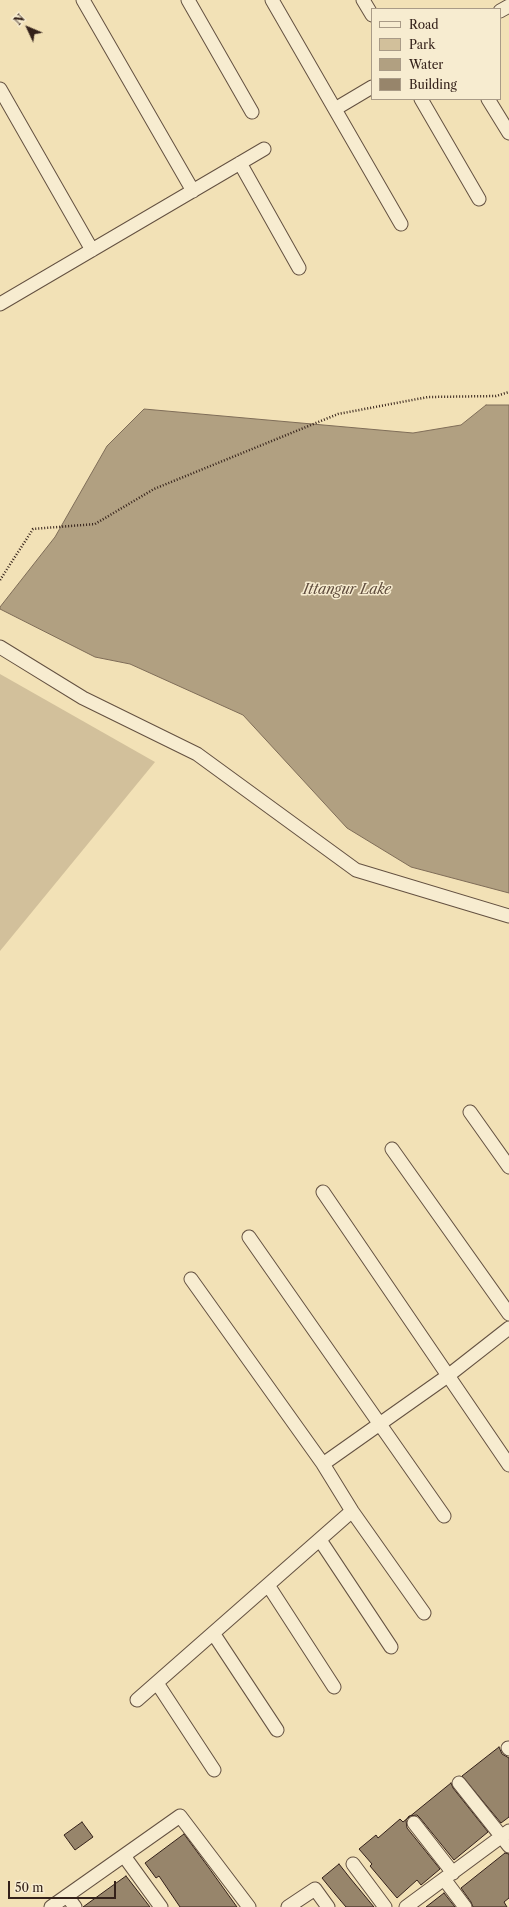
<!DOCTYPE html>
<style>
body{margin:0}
#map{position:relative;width:509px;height:1907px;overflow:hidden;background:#f2e1b6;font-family:"Libre Caslon Text",serif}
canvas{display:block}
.legend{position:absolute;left:371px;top:8px;width:130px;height:92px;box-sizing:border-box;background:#f7ecd0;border:1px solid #a99b87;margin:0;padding:5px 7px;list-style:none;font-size:12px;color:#34211a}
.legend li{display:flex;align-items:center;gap:8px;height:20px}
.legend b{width:20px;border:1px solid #a99b87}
.north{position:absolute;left:8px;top:8px;width:40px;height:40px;-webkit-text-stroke:3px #f7ecd0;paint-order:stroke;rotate:314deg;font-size:11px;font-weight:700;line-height:16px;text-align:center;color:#34211a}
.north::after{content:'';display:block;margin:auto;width:14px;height:18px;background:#34211a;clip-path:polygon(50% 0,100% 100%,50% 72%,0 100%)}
.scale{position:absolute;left:8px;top:1881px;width:108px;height:18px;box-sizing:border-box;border:2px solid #34211a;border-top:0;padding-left:5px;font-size:12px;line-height:14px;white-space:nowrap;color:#34211a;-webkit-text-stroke:3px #f7ecd0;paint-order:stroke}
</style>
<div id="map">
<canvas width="509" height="1907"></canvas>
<ul class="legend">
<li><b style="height:5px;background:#f7ecd0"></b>Road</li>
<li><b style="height:11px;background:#d2c09b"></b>Park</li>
<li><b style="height:11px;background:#b1a081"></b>Water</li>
<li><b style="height:11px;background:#97856b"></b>Building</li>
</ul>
<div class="north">N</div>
<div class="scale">50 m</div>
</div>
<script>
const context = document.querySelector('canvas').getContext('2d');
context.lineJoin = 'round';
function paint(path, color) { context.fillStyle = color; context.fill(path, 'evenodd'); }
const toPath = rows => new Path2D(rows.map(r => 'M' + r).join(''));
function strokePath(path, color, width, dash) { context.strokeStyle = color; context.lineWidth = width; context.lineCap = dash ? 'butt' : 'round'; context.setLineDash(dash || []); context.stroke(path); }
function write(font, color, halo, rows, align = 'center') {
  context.font = font + ' "Libre Caslon Text",serif'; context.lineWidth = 3; context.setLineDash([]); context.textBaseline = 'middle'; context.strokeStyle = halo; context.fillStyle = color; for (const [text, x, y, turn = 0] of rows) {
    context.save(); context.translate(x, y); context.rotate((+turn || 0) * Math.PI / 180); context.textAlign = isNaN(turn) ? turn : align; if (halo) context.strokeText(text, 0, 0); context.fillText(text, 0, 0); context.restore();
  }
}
paint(toPath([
 [0,674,155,762,0,951]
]), '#d2c09b');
const water = toPath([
 [486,405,509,405,509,893,411,867,347,828,243,715,130,664,95,657,0,609,0,607,55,537,107,446,144,409,413,433,461,425,486,405]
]);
paint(water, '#b1a081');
strokePath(water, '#7f6d58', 1);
const building = toPath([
 [499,1747,502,1754,509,1758,509,1817,501,1823,462,1776,499,1747],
 [451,1783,453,1788,488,1832,454,1860,420,1818,417,1815,409,1816,406,1820,407,1828,440,1869,421,1885,417,1880,397,1898,370,1866,372,1864,359,1849,376,1835,378,1838,400,1819,403,1822,451,1783],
 [82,1822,93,1837,75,1850,64,1835,82,1822],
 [184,1834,209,1868,237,1907,180,1907,159,1876,156,1878,145,1863,184,1834],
 [505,1853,509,1854,509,1898,504,1902,507,1907,473,1907,471,1902,461,1888,505,1853],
 [339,1864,350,1878,374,1907,346,1907,335,1894,322,1878,339,1864],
 [126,1876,150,1907,83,1907,105,1891,126,1876],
 [444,1893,455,1907,426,1907,444,1893]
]);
paint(building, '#97856b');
strokePath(building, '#34211a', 1);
const minor = toPath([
 [83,0,193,191],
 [188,0,252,112],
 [272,0,401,224],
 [363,0,372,15],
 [500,11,509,6],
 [0,89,92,250],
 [421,99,479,199],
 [488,99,509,133],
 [335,109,372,87],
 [240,163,299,268],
 [0,304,264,149],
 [0,647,83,698,197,754,356,870,509,916],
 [470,1112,509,1167],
 [392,1149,509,1314],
 [323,1192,509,1465],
 [249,1237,444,1516],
 [191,1279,323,1464,352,1511,424,1613],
 [323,1464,449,1375,509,1328],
 [320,1540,391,1647],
 [268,1585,334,1687],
 [213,1633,277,1730],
 [157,1683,214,1770],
 [137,1700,352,1511],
 [508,1748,509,1749],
 [459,1783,509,1846],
 [414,1823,453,1873],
 [124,1856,161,1907],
 [353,1864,385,1907],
 [444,1879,465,1907],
 [67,1896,75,1907],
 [51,1907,180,1816,249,1907],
 [288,1907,315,1889,328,1907],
 [406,1907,509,1831]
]);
strokePath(minor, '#645141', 15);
strokePath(toPath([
 [0,580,33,529,95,524,154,489,338,414,428,397,496,396,509,392]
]), '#34211a', 2.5, [1, 2]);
strokePath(minor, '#f7ecd0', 13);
write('italic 14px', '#604d3e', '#f7ecd0', [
 ["Ittangur Lake",347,590]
]);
</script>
